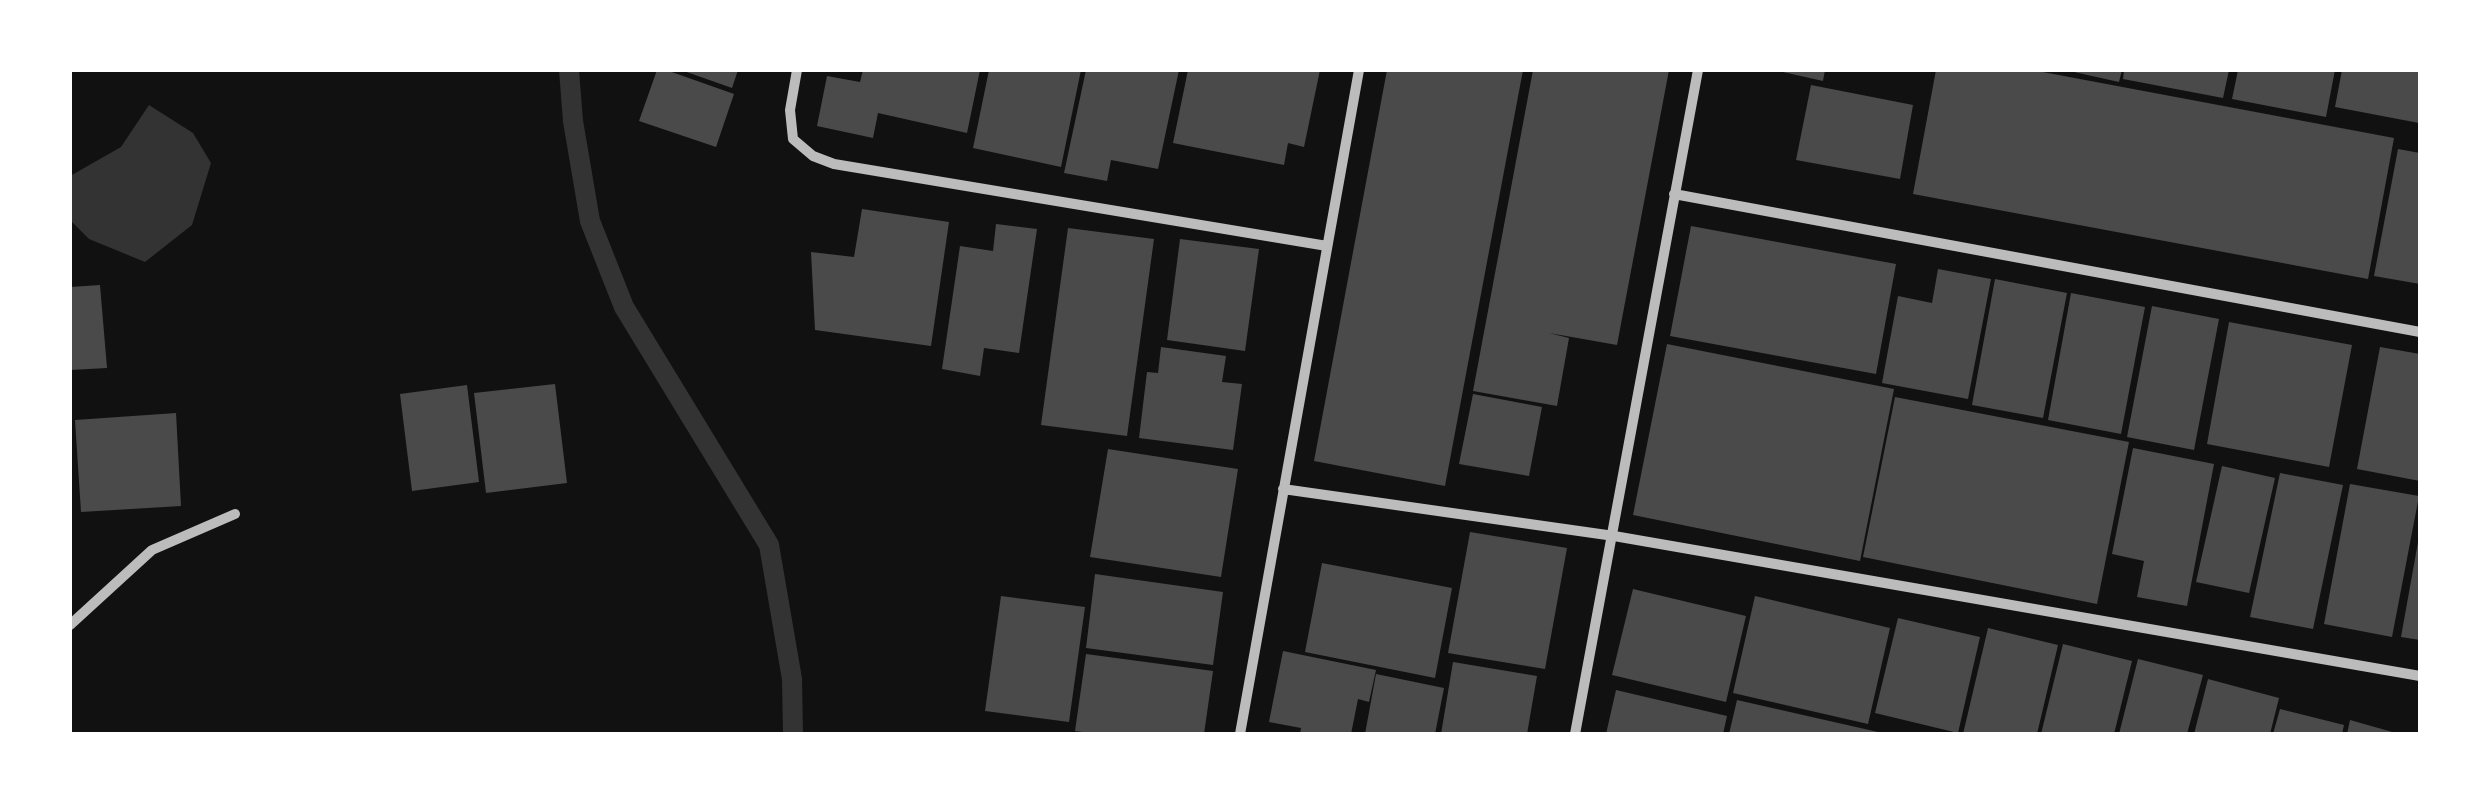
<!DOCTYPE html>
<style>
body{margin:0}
#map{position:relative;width:2490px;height:804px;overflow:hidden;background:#111;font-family:Manrope,sans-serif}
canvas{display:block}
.frame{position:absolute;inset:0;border:72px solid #fff;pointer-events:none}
</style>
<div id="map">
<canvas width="2490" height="804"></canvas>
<div class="frame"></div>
</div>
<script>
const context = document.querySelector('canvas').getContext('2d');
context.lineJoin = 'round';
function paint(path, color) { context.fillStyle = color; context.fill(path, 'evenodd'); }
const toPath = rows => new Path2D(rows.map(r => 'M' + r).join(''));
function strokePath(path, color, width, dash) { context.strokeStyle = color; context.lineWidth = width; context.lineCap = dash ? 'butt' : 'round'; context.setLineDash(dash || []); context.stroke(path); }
paint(toPath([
 [149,105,193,133,211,163,192,225,145,262,89,239,70,220,70,176,121,147]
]), '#333');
strokePath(toPath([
 [569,70,573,121,590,221,624,307,769,545,792,679,793,734]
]), '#333', 20);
paint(toPath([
 [657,70,666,70,734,94,716,147,639,121],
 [681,70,738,70,732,88],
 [863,70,980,70,967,133,878,113,873,138,817,126,827,76,860,82],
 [989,70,1081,70,1061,167,973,148],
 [1086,70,1179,70,1158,169,1111,160,1107,181,1064,173],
 [1188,70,1320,70,1304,147,1288,143,1284,165,1173,143],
 [1387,70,1523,70,1445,486,1314,461],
 [1533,70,1669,70,1617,345,1549,333,1569,338,1557,406,1473,391],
 [1774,70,1825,70,1823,81],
 [1936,70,2032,70,2394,138,2368,279,1913,194],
 [2065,70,2122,70,2119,82],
 [2124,70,2229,70,2223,98,2123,79],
 [2238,70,2335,70,2326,117,2232,99],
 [2342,70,2420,70,2419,123,2335,107],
 [1811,85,1913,105,1900,179,1796,160],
 [2398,149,2420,153,2420,284,2374,276],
 [862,209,949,222,931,346,815,330,811,252,854,257],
 [996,224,1037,229,1019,353,984,348,980,376,942,369,960,246,993,251],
 [1691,226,1896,264,1876,374,1670,336],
 [1068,228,1154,239,1127,436,1041,425],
 [1180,239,1259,249,1245,351,1167,340],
 [1938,269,1991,279,1968,399,1882,383,1898,296,1932,303],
 [1995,279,2067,293,2043,418,1972,405],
 [100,285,107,368,70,370,70,287],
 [2071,293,2145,307,2121,434,2048,420],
 [2152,306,2219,319,2194,450,2127,437],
 [2229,322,2352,345,2329,467,2207,444],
 [1667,344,1894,389,1860,561,1633,515],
 [1161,347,1226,356,1222,382,1242,384,1233,450,1139,438,1147,372,1158,373],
 [2380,347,2420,354,2420,481,2357,469],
 [555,384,567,483,486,493,474,393],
 [467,385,479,482,412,491,400,394],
 [1473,394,1542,407,1529,476,1459,464],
 [1895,397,2129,442,2097,604,1863,557],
 [176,413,181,506,81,512,75,420],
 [2133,448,2214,464,2187,606,2137,597,2144,561,2112,554],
 [1108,449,1238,469,1221,577,1090,557],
 [2222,466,2275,478,2249,593,2196,582],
 [2280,473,2343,485,2313,629,2250,617],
 [2350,484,2419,496,2392,637,2324,624],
 [1470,532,1567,548,1545,669,1448,653],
 [2418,542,2420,542,2420,640,2401,637],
 [1322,563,1452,588,1435,678,1305,652],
 [1095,574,1223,592,1213,665,1086,648],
 [1633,589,1746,616,1726,702,1612,675],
 [1001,596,1085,607,1069,722,985,711],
 [1755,596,1890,628,1868,724,1733,693],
 [1898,618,1980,637,1958,733,1875,713],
 [1988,628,2058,645,2037,734,1963,734],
 [2063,644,2132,661,2114,734,2041,734],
 [1283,651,1376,670,1369,702,1358,699,1351,734,1300,734,1301,728,1269,722],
 [1086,654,1213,671,1204,734,1098,734,1075,731],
 [2138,659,2203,675,2187,734,2119,734],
 [1453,662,1537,676,1527,734,1441,734],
 [1376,674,1444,688,1435,734,1365,734],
 [2208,679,2279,698,2270,734,2194,734],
 [1616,690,1727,716,1723,734,1606,734],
 [1737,700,1878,732,1878,734,1729,734],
 [2280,709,2344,725,2342,734,2273,734],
 [2350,720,2396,733,2396,734,2347,734]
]), '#4a4a4a');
strokePath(toPath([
 [797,70,790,110,793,139,813,156,834,164,1327,246],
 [1674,194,2420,332],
 [1283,489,1614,536,2420,676],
 [70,625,152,550,235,514],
 [1240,734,1359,70],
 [1575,734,1698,70]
]), '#bcbcbc', 10);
</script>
